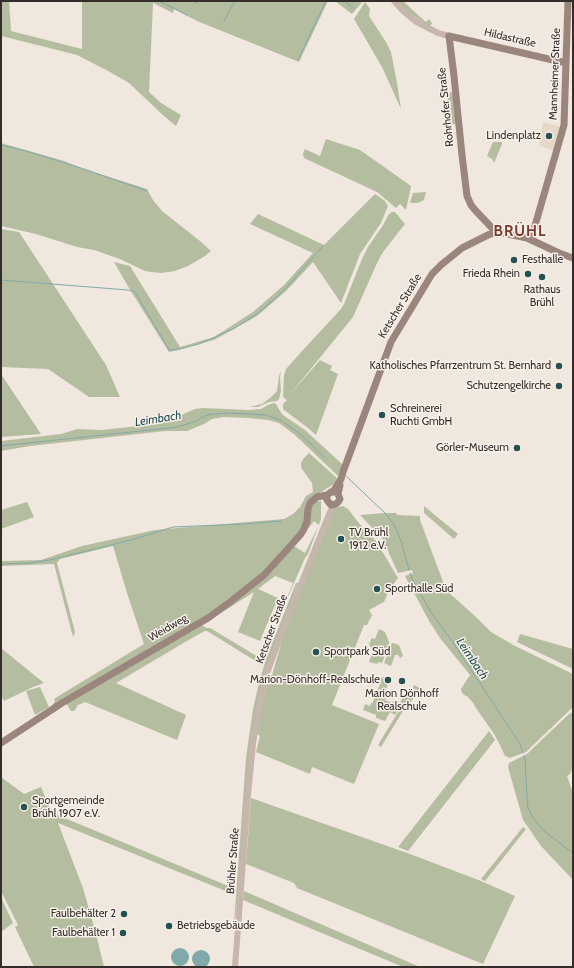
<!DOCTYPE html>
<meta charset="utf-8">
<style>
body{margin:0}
#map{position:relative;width:574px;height:968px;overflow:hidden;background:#f0e7de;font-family:Cabin,sans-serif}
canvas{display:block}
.frame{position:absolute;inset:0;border:2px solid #352d2a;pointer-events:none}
</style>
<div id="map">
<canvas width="574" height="968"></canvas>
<div class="frame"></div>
</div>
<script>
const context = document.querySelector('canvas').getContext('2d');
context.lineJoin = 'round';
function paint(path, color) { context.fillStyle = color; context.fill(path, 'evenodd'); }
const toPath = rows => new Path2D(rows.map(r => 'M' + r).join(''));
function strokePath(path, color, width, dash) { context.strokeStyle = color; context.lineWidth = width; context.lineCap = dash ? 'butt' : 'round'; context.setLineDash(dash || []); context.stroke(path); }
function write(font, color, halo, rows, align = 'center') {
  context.font = font + ' Cabin,sans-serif'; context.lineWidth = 3; context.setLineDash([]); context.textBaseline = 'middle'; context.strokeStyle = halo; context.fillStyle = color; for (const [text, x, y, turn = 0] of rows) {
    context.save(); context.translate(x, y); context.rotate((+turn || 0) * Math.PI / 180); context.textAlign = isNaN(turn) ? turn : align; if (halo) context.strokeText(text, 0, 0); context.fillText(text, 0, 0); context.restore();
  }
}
paint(toPath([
 [1,1,9,1,11,31,82,49,82,1,328,1,299,62,197,21,174,9,173,13,153,3,149,92,161,103,181,115,176,126,164,116,129,83,110,72,77,55,1,36],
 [335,1,363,1,352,14],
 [397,1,403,1,418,15,426,22,429,19,432,23,431,25,428,26,408,12],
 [365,2,370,9,369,16,386,42,391,52,397,83,401,109,382,67,354,19],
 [454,92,456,122,455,124,452,125,449,123,449,120,452,120,451,111,448,111,448,108,451,108,451,102,448,102,447,93],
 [326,139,360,150,411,186,406,210,400,204,396,208,377,192,304,158,303,154,305,149,320,156],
 [493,142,502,142,502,144,494,163,492,159,487,156],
 [1,143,64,161,81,168,147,189,153,200,162,211,200,241,211,251,205,256,188,266,175,271,161,273,152,272,145,271,120,259,94,250,77,247,36,234,1,226],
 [426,192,424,200,418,203,410,203,413,193],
 [375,194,385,201,388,206,381,223,360,254,341,303,313,262,287,290,257,316,214,340,177,350,169,352,129,288,114,262,130,266,180,347,214,337,253,312,284,285,313,253,250,224,258,214,324,245],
 [392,212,395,212,405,224,383,252,378,261,353,317,288,397,320,360,332,366,330,370,338,374,316,435,308,428,283,409,283,404,287,400,283,397,284,375,286,369,303,350,341,309,344,304,362,259,368,247,383,225,389,214],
 [1,229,19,232,106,365,120,397,89,397,48,369,1,367],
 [281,371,280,377,281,391,279,399,277,401,269,402,258,407,250,407,262,404,270,398,277,391,279,376],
 [1,374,41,434,1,437],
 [274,403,276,404,280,411,283,415,305,430,343,465,338,476,295,435,279,423,268,420,248,418,223,417,212,419,204,424,187,431,165,431,30,446,1,451,1,441,61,434,77,429,101,430,158,424,168,421,195,409,203,408,249,410,261,409,268,405],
 [309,453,338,479,334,484,315,496,305,516,301,530,269,567,211,614,51,707,55,701,54,699,57,697,144,644,127,593,113,546,60,559,57,563,75,632,73,637,54,564,1,566,1,561,41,560,82,546,155,530,284,519,293,514,300,507,306,496,313,492,312,483,302,469,301,466,301,463,304,458],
 [321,501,321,519,308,554,305,558,287,599,286,600,293,583,275,576,258,589,278,598,260,641,238,632,254,592,210,620,294,546,305,553,319,525,314,521,309,528,307,527,311,507,316,502],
 [27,502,34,517,1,529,1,510],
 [343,506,348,509,358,522,376,541,398,578,389,590,384,602,369,610,372,615,367,625,364,625,332,705,379,724,354,784,312,767,310,774,256,752,260,736,257,734,259,719,269,675,272,675,281,644,280,643,334,509,338,507],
 [424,506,458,534,454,539,424,513],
 [385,513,396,513,397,515,420,516,420,520,445,587,447,591,476,617,491,632,515,646,573,674,573,707,526,752,510,758,505,756,500,745,494,734,474,705,474,704,467,696,466,696,462,693,461,689,470,675,440,638,429,621,405,576,413,573,412,570,398,573,382,538,360,515],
 [296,583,298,583,298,584,263,680,235,921,234,924,246,758,253,709,259,683,266,659],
 [282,602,284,602,285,604,281,616,279,618,272,622,272,620,278,605],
 [203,625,204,627,207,628,210,628,260,658,271,628,274,627,276,629,262,665,207,631,205,631,192,638,116,683,186,715,177,740,85,702,78,705,74,711,71,711,66,703],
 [379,629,385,632,389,642,389,645,382,663,378,662,377,664,369,662,373,651,369,644,372,638,375,639],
 [520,634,573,649,573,669,517,642],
 [392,643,393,643,399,645,403,656,400,658,398,655,395,655,391,666,384,663],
 [1,648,44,683,33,687,4,701,1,695],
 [382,677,390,680,383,696,386,698,385,700,392,703,394,701,400,703,404,694,409,696,414,685,420,688,413,699,408,705,406,706,381,747,378,745,403,704,395,715,390,712,385,721,376,718,376,715,363,710,365,704,370,706,371,703,373,703,373,701,381,682,380,682],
 [40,687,49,707,35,715,26,691],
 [573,712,573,767,570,774,567,776,573,793,573,880,541,846,523,820,508,767,509,763,527,754,569,714],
 [489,731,495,740,408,851,398,847],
 [1,777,24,794,41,787,49,806,55,814,233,888,233,894,58,823,83,888,96,934,104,967,34,967,15,927,18,925,1,891],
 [251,798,410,854,481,881,515,896,483,964,297,888,294,883,246,864],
 [523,827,526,829,485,881,481,879],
 [244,891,420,967,403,967,243,900],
 [1,897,13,923,1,932]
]), '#b5bda0');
paint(toPath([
 [543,122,561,127,554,151,539,145]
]), '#e6d7c7');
paint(toPath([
 '171 957a9 9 0 1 1 18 0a9 9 0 1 1-18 0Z',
 '192 959a9 9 0 1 1 18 0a9 9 0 1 1-18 0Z'
]), '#80a9a9');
strokePath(toPath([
 [159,1,187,15],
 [193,1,197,3],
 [344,1,353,8],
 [224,21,235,1],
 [298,60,326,1],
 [1,145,26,151,78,167,147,191],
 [1,280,128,290,135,292,169,350,176,350,199,344,213,338,233,329,257,314,277,297,286,288,323,246],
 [1,446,178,427,196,421,204,416,212,414,229,413,266,415,275,418,282,421,300,434,325,458],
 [346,476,386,514,394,525,397,531,401,541,409,570],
 [1,564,29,563,50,560,131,540,173,527,242,524,281,521],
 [410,573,412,579,432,614,452,641,520,744,523,753],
 [524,756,525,759,527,798,528,808,533,818,544,831,573,853]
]), '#80a9a9', 1);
strokePath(toPath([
 [394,1,403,11,415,21,438,33,449,36],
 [235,967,248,795,253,743,259,707,267,673,285,624,329,514,334,505]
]), '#c6b6ab', 6);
strokePath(toPath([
 [494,233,493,229,475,210,471,205,467,196,462,155,454,76,449,36,566,63],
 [532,240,532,236,564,125,568,1],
 [331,492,327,495,327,500,331,505,336,504,339,501,340,499,338,494,340,485],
 [333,492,341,479,343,472,391,342,432,274,441,265,462,248,490,234,498,233,503,233,527,238,559,253,573,258],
 [1,743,62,703,208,618,230,602,264,575,285,552,301,534,304,529,307,521,308,509,310,503,317,497,327,495]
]), '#9a867d', 7);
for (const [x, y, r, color] of [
 [549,136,4,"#245152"],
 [514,260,4,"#245152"],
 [528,274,4,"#245152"],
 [542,277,4,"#245152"],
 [559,366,4,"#245152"],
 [559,386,4,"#245152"],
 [382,415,4,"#245152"],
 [517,448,4,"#245152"],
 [341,539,4,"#245152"],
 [377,589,4,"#245152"],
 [316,652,4,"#245152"],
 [388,680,4,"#245152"],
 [402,681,4,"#245152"],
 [24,807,4,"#245152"],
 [124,914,4,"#245152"],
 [169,926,4,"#245152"],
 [123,933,4,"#245152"]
]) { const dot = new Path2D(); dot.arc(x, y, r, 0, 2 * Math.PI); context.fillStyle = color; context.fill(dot); strokePath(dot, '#f8f1ea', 1.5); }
write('11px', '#352d2a', '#f8f1ea', [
 ["Hildastraße",510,38,13],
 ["Mannheimer Straße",555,74,-88],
 ["Rohrhofer Straße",446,107,-96],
 ["Ketscher Straße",400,306,-59],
 ["Weidweg",168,628,-30],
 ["Ketscher Straße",272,629,-70],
 ["Brühler Straße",233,861,-86]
]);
write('11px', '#352d2a', '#f8f1ea', [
 ["Lindenplatz",541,136],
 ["Festhalle",522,260,"left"],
 ["Frieda Rhein",520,274],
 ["Rathaus",542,290,"center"],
 ["Brühl",542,303,"center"],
 ["Katholisches Pfarrzentrum St. Bernhard",551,366],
 ["Schutzengelkirche",551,386],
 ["Schreinerei",390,409,"left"],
 ["Ruchti GmbH",390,422,"left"],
 ["Görler-Museum",509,448],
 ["TV Brühl",349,533,"left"],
 ["1912 e.V.",349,546,"left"],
 ["Sporthalle Süd",385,589,"left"],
 ["Sportpark Süd",324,652,"left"],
 ["Marion-Dönhoff-Realschule",380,680],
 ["Marion Dönhoff",402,694,"center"],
 ["Realschule",402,707,"center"],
 ["Sportgemeinde",32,801,"left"],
 ["Brühl 1907 e.V.",32,814,"left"],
 ["Faulbehälter 2",116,914],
 ["Betriebsgebäude",177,926,"left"],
 ["Faulbehälter 1",115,933]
], 'right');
write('italic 12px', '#245152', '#f8f1ea', [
 ["Leimbach",158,419,-9],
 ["Leimbach",472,659,56]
]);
context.letterSpacing = '1px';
write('bold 15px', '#7b3b2c', '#f8f1ea', [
 ["BRÜHL",520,232]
]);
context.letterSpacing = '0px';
</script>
